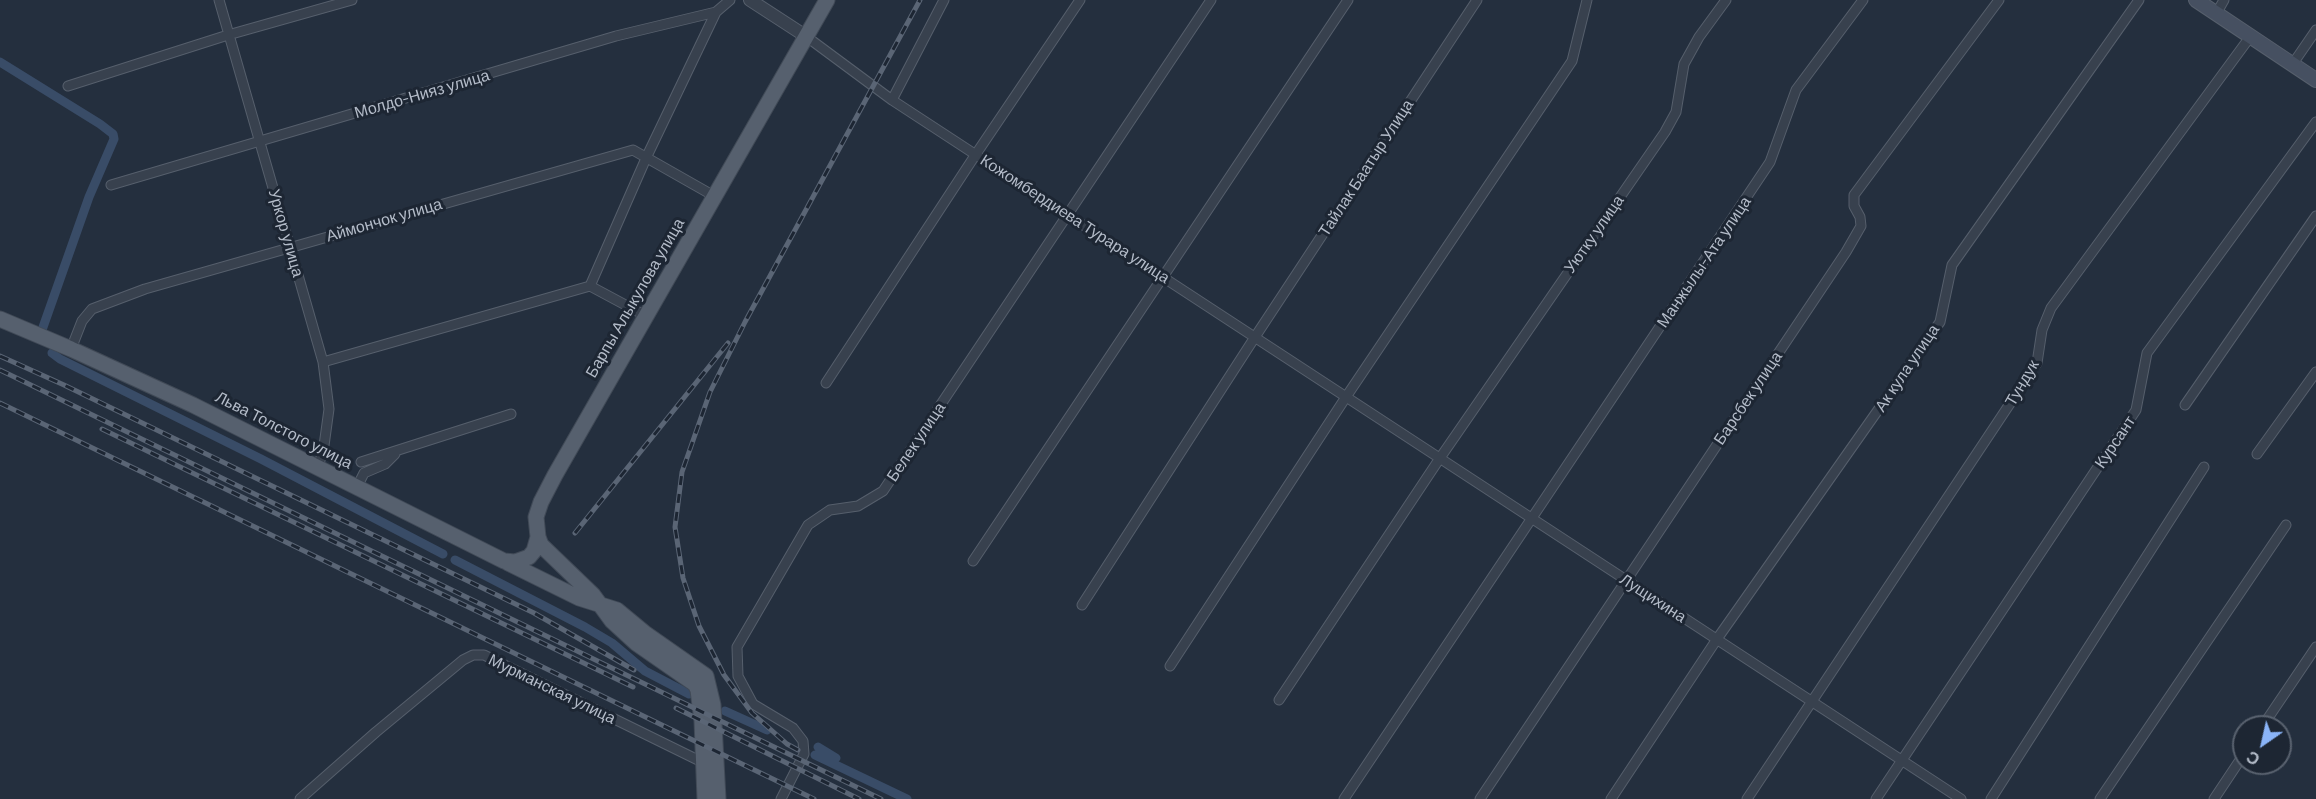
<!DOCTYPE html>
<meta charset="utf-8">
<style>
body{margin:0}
#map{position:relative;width:2316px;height:799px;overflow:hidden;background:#242f3e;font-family:Barlow,sans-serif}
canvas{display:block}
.north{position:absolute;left:2232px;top:715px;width:60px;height:60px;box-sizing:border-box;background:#1d2633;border:2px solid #59626f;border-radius:50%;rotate:214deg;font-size:16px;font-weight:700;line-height:24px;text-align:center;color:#b4bcc9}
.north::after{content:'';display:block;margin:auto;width:21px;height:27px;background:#8ab4f8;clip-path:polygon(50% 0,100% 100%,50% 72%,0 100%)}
</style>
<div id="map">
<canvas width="2316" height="799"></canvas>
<div class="north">С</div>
</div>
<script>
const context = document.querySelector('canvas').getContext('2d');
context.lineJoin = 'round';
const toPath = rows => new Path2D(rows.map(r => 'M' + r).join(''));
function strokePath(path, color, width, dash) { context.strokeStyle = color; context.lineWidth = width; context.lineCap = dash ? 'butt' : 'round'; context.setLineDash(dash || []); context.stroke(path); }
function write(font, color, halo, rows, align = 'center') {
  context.font = font + ' Barlow,sans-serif'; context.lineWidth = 6; context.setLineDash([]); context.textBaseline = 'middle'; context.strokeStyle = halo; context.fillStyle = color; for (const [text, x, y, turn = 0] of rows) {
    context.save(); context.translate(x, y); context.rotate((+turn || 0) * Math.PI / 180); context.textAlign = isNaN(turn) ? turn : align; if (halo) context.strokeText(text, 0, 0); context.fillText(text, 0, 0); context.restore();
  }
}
strokePath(toPath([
 [0,62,100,124,113,134,114,139,89,197,42,330],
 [52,353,60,359,261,459,443,554],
 [455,560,585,627,612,643,645,671,689,694],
 [725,711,767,730],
 [818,747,836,758],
 [815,755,907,799]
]), '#394c67', 9);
const minor = toPath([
 [219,0,323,362,329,409,323,453,317,467],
 [2216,14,2224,0],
 [807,37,892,100,1961,799],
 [2292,65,2316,30],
 [68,86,228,35,352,0],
 [892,100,944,0],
 [111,185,616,36,716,12,730,0],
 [590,286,647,156,716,12],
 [71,349,82,321,92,309,145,289,633,150,714,196],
 [323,362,590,286,646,316],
 [826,383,976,154,1080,0],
 [2185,405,2316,216],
 [2257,454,2316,372],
 [361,462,511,414],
 [357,487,364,473,385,464,395,454],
 [973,561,1348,0],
 [1082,605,1255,337,1477,0],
 [1170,666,1346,397,1572,61,1587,0],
 [1279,700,1440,458,1665,132,1676,112,1684,64,1699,37,1726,0],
 [2262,727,2316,647],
 [300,799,376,732,463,660,473,655,484,655,704,763],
 [781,799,804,754,803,741,793,728,753,704,738,676,737,647,808,525,830,510,858,506,883,491,1211,0],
 [1344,799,1770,162,1796,90,1863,0],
 [1480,799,1846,252,1861,226,1860,217,1854,206,1854,195,1999,0],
 [1611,799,1717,639,1940,322,1952,265,2139,0],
 [1747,799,2037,363,2042,330,2051,308,2250,37],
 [1876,799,2136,410,2147,353,2316,122],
 [1991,799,2204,467],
 [2100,799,2286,525],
 [2214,799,2244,754]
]);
const tertiary = toPath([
 [750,0,807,37]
]);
const secondary = toPath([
 [2196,0,2316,80]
]);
const primary = toPath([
 [0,319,71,349,193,405,504,561,515,562,529,557,534,551,538,537],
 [508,563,579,598,617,610,646,634,706,676,713,705,718,799],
 [705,799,702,721,698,690,695,684,636,643,612,621,593,595,541,545,538,537,536,517,541,502,555,475,827,0]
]);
strokePath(minor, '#565f6c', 11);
strokePath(tertiary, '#565f6c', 14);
strokePath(secondary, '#565f6c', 16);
strokePath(primary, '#414a57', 17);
strokePath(minor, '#38414e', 9);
strokePath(tertiary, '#38414e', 12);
strokePath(secondary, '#465061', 14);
strokePath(primary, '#56606e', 15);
const rail = toPath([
 [0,356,64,385,534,613,634,670],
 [0,370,881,799],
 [0,403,814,799],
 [102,429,633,687],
 [575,533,728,343],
 [676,708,859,799],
 [798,750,787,744,752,713,724,675,699,626,683,578,675,527,682,472,710,392,745,322,920,0]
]);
strokePath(rail, '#5a6575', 5);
strokePath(rail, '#1d2633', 3, [9]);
write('16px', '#b4bcc9', '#1d2633', [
 ["Молдо-Нияз улица",422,94,-16],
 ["Тайлак Баатыр Улица",1366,168,-57],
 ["Кожомбердиева Турара улица",1075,219,33],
 ["Аймончок улица",384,220,-16],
 ["Уркор улица",286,233,74],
 ["Уютку улица",1594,234,-55],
 ["Манжылы-Ата улица",1704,262,-56],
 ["Барпы Алыкулова улица",635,298,-60],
 ["Ак кула улица",1907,368,-56],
 ["Тундук",2022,383,-60],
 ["Барсбек улица",1748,398,-56],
 ["Льва Толстого улица",284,430,27],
 ["Белек улица",916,442,-56],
 ["Курсант",2115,442,-56],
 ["Лущихина",1653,598,33],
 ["Мурманская улица",552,689,26]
]);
</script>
